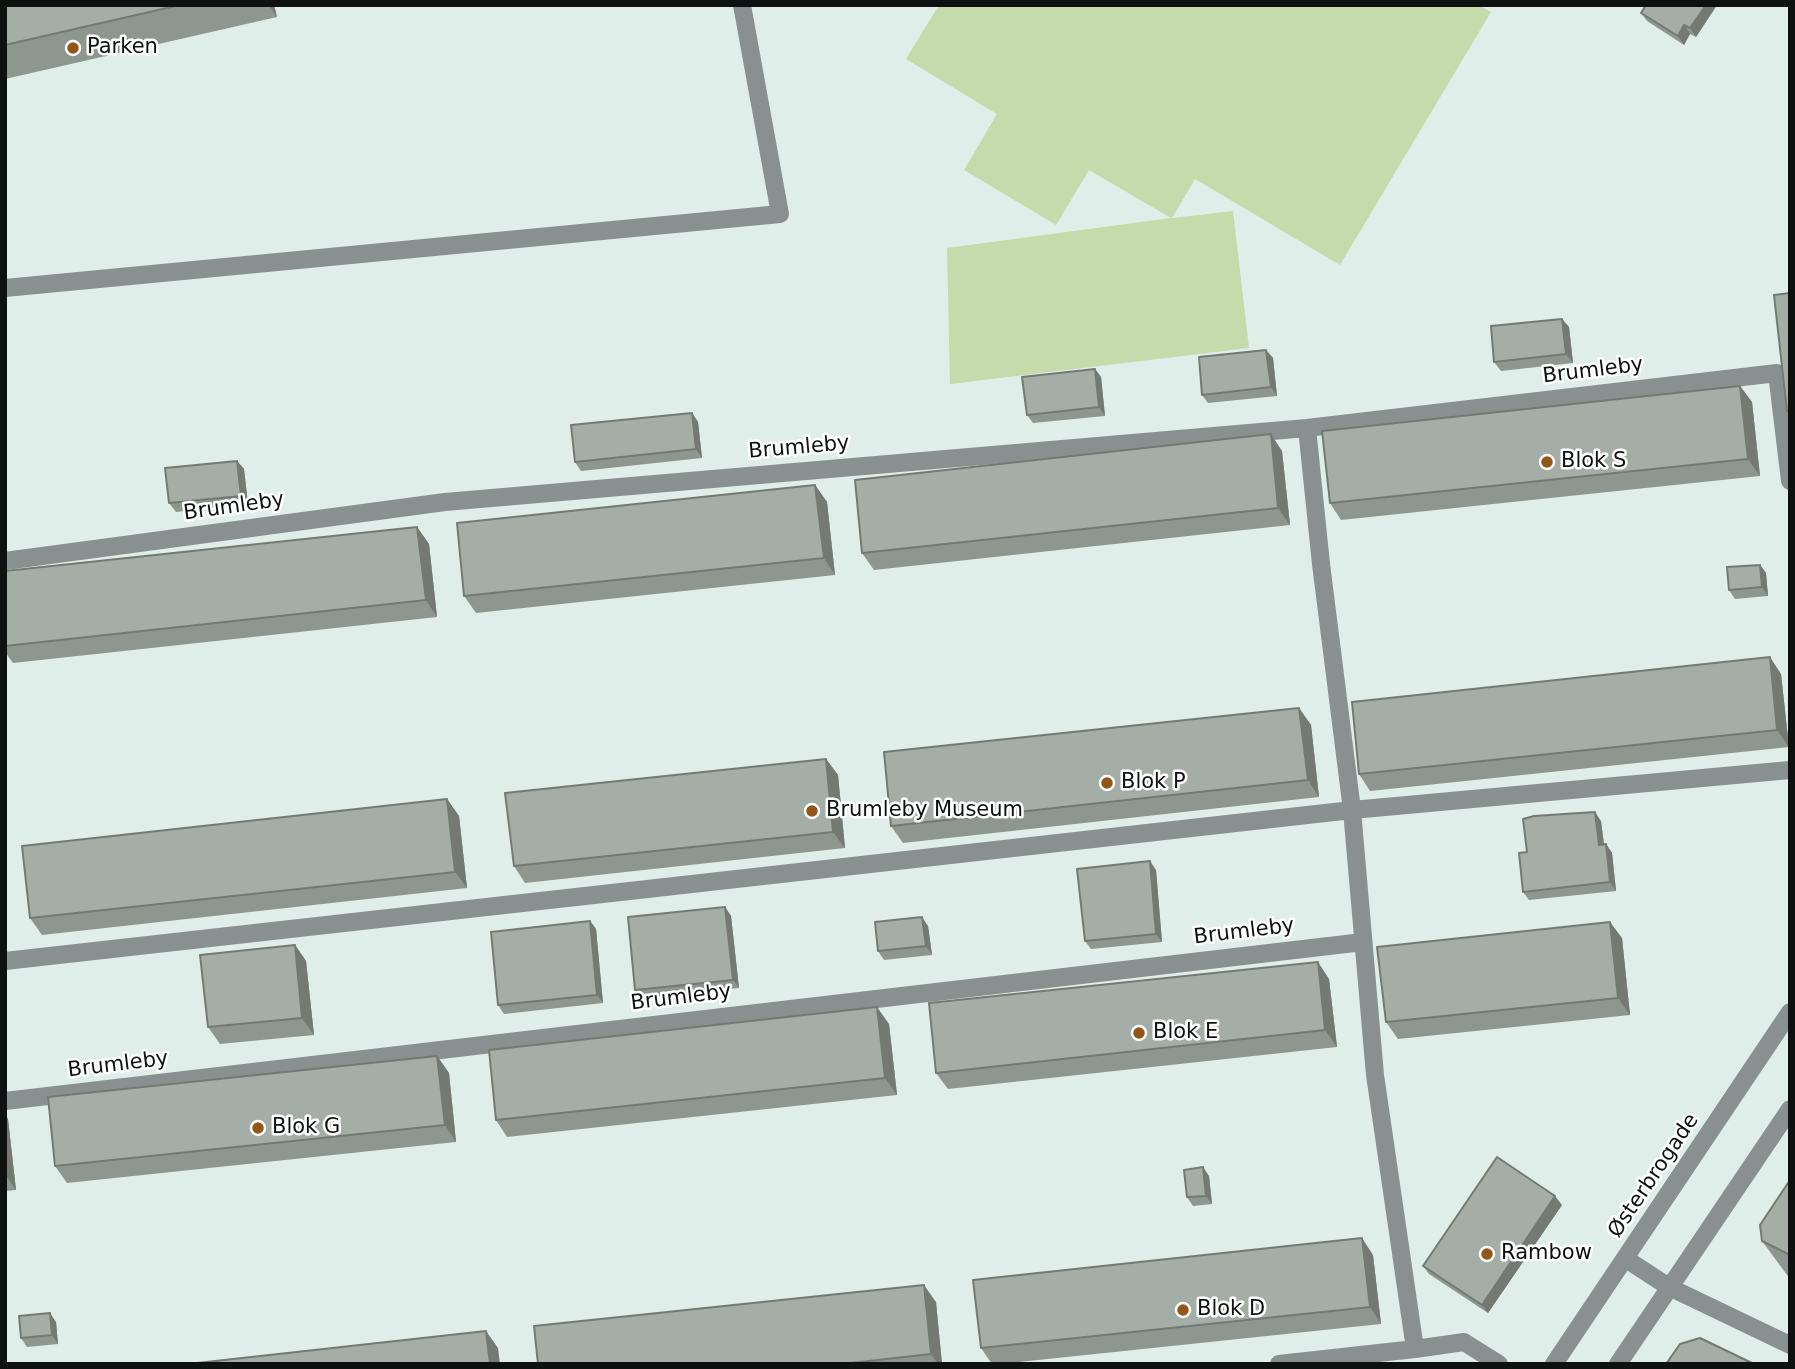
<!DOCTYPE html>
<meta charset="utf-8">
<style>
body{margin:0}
#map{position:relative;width:1795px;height:1369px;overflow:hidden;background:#dfeee9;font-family:"DejaVu Sans",sans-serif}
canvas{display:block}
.frame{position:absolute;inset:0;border:7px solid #0d1211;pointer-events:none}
</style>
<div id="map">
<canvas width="1795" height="1369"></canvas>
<div class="frame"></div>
</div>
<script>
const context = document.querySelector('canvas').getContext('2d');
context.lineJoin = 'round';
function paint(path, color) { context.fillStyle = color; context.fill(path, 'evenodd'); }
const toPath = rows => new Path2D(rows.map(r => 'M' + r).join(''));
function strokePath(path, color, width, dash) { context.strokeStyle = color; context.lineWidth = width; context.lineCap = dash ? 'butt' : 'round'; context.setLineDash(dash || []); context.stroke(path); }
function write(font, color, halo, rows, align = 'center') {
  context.font = font + ' "DejaVu Sans",sans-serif'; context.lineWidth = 5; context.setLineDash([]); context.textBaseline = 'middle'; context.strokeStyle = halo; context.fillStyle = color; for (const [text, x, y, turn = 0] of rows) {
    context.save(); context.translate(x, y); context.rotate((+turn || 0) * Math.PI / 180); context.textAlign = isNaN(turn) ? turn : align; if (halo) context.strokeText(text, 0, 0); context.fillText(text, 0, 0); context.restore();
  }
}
paint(toPath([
 [939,5,1479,5,1491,12,1340,265,1195,179,1172,218,1233,211,1249,348,950,384,947,248,1171,218,1089,170,1056,225,964,170,997,114,906,59]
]), '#c5dbac');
strokePath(toPath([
 [5,288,780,214,742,5],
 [1307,428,1321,564,1352,810,1375,1075,1415,1349,1464,1342,1499,1364],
 [5,561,445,502,1307,428,1777,373,1790,481],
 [5,961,1352,810,1790,770],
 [5,1101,1363,942],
 [1626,1259,1669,1287,1790,1345],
 [1279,1364,1415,1349],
 [1554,1364,1790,1012],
 [1618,1364,1790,1109]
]), '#899090', 18);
paint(toPath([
 [5,5,274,5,277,17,5,79],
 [1646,5,1717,5,1696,37,1690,34,1684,45,1647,21,1641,13],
 [1562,319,1569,327,1573,363,1501,371,1494,362],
 [1266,350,1273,358,1277,396,1208,403,1202,395],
 [1095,369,1101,377,1105,416,1033,423,1027,415],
 [1740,386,1752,402,1760,476,1341,520,1330,503],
 [692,413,698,422,702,458,581,471,575,462],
 [1282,451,1290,525,874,570,862,553],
 [237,461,244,469,248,504,176,512,169,503],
 [815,485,827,502,835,575,476,613,464,596],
 [417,527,429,544,437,617,13,663,5,652,5,571],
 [1760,565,1766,573,1768,596,1735,599,1729,590],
 [1781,674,1789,747,1370,791,1359,774],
 [1299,708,1311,725,1319,797,903,843,891,826],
 [826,759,838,775,845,848,525,883,514,866],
 [447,799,459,816,467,888,42,935,30,918],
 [1601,821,1604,844,1606,844,1612,853,1616,891,1529,900,1523,892,1527,852],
 [1156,870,1162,942,1091,949,1085,941],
 [725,907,731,916,739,988,641,998,635,990],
 [590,921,596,929,603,1003,504,1014,498,1005],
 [928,926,932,955,884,960,878,951],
 [1622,938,1630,1015,1398,1039,1386,1022],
 [295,945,306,961,314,1035,220,1044,208,1027],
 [1329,979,1337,1047,948,1089,936,1073],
 [889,1024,897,1095,507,1137,496,1120],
 [437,1056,449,1073,456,1142,67,1183,55,1166],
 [5,1115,8,1119,16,1190,5,1191],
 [1209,1176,1212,1204,1193,1206,1187,1197],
 [1790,1180,1790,1279,1762,1241],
 [1562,1205,1488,1313,1429,1274,1423,1266],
 [1373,1255,1381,1324,1000,1364,992,1364,981,1348],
 [936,1302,942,1364,538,1364],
 [56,1322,58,1344,27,1347,21,1338]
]), '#8d968f');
paint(toPath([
 [269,5,274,5,277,17],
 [1706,5,1717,5,1696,37,1690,28],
 [1684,25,1690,34,1684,45,1678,36],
 [1562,319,1569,327,1573,363,1566,354],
 [1266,350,1273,358,1277,396,1271,387],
 [1095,369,1101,377,1105,416,1099,407],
 [1740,386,1752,402,1760,476,1748,459],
 [692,413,698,422,702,458,696,449],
 [1271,434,1282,451,1290,525,1278,508],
 [237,461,244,469,248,504,241,496],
 [815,485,827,502,835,575,824,558],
 [417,527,429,544,437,617,426,600],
 [1760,565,1766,573,1768,596,1762,587],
 [1770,657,1781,674,1789,747,1777,730],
 [1299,708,1311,725,1319,797,1308,780],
 [826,759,838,775,845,848,833,832],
 [447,799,459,816,467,888,455,872],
 [1595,812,1601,821,1605,854,1599,845],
 [1606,844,1612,853,1616,891,1610,882],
 [1150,861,1156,870,1162,942,1156,934],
 [725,907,731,916,739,988,733,980],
 [922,917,928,926,932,955,926,946],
 [590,921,596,929,603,1003,597,995],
 [1610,922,1622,938,1630,1015,1618,998],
 [295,945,306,961,314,1035,302,1018],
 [1318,962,1329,979,1337,1047,1325,1030],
 [877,1007,889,1024,897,1095,885,1078],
 [437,1056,449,1073,456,1142,445,1125],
 [5,1115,8,1119,16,1190,5,1174],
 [1203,1167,1209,1176,1212,1204,1206,1196],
 [1555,1196,1562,1205,1488,1313,1482,1305],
 [1362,1238,1373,1255,1381,1324,1370,1307],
 [924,1285,936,1302,942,1364,938,1364,931,1354],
 [50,1313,56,1322,58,1344,52,1335],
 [486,1331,498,1348,500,1364,490,1364]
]), '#737a74');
const building = toPath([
 [5,5,180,5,5,45,5,5],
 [1646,5,1706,5,1690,28,1684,25,1678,36,1641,13,1646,5],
 [1790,293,1790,411,1787,411,1774,295,1790,293],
 [1562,319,1566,354,1494,362,1491,326,1562,319],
 [1266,350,1271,387,1202,395,1199,357,1266,350],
 [1095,369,1099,407,1027,415,1022,377,1095,369],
 [1740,386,1748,459,1330,503,1322,431,1740,386],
 [692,413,696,449,575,462,571,425,692,413],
 [1271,434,1278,508,862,553,855,480,1271,434],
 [237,461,241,496,169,503,165,468,237,461],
 [815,485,824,558,464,596,457,523,815,485],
 [417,527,426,600,5,646,5,571,417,527],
 [1760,565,1762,587,1729,590,1727,567,1760,565],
 [1770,657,1777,730,1359,774,1352,702,1770,657],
 [1299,708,1308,780,891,826,884,752,1299,708],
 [826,759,833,832,514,866,505,793,826,759],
 [447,799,455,872,30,918,22,846,447,799],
 [1595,812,1599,845,1606,844,1610,882,1523,892,1519,853,1527,852,1523,819,1534,816,1595,812],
 [1150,861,1156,934,1085,941,1077,869,1150,861],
 [725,907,733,980,635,990,628,917,725,907],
 [922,917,926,946,878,951,875,922,922,917],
 [590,921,597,995,498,1005,491,932,590,921],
 [1610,922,1618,998,1386,1022,1377,947,1610,922],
 [295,945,302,1018,208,1027,200,955,295,945],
 [1318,962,1325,1030,936,1073,929,1003,1318,962],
 [877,1007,885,1078,496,1120,489,1050,877,1007],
 [437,1056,445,1125,55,1166,48,1097,437,1056],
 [1497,1157,1555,1196,1482,1305,1423,1266,1497,1157],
 [1203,1167,1206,1196,1187,1197,1184,1170,1203,1167],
 [1790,1180,1790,1255,1762,1241,1760,1225,1790,1180],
 [1362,1238,1370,1307,981,1348,973,1280,1362,1238],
 [924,1285,931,1354,842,1364,538,1364,534,1326,924,1285],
 [50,1313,52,1335,21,1338,19,1316,50,1313],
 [486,1331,490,1364,188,1364,486,1331],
 [1700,1338,1754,1364,1666,1364,1680,1344,1700,1338]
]);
paint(building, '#a4aea6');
strokePath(building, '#737a74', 2);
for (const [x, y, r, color] of [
 [73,48,7,"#935619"],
 [1547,462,7,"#935619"],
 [1107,783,7,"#935619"],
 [812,811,7,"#935619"],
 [1139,1033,7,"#935619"],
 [258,1128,7,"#935619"],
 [1487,1254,7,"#935619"],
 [1183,1310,7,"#935619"]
]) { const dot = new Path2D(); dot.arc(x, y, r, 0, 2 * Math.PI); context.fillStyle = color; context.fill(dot); strokePath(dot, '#fff', 2.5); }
write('21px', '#0d1211', '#fff', [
 ["Parken",87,48],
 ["Blok S",1561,462],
 ["Blok P",1121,783],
 ["Brumleby Museum",826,811],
 ["Blok E",1153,1033],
 ["Blok G",272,1128],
 ["Rambow",1501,1254],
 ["Blok D",1197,1310]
], 'left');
write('21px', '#0d1211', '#fff', [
 ["Brumleby",1593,371,-7],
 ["Brumleby",799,448,-5],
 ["Brumleby",234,507,-8],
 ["Brumleby",1244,932,-7],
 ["Brumleby",681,998,-7],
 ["Brumleby",118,1065,-7],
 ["Østerbrogade",1654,1176,-56]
]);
</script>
